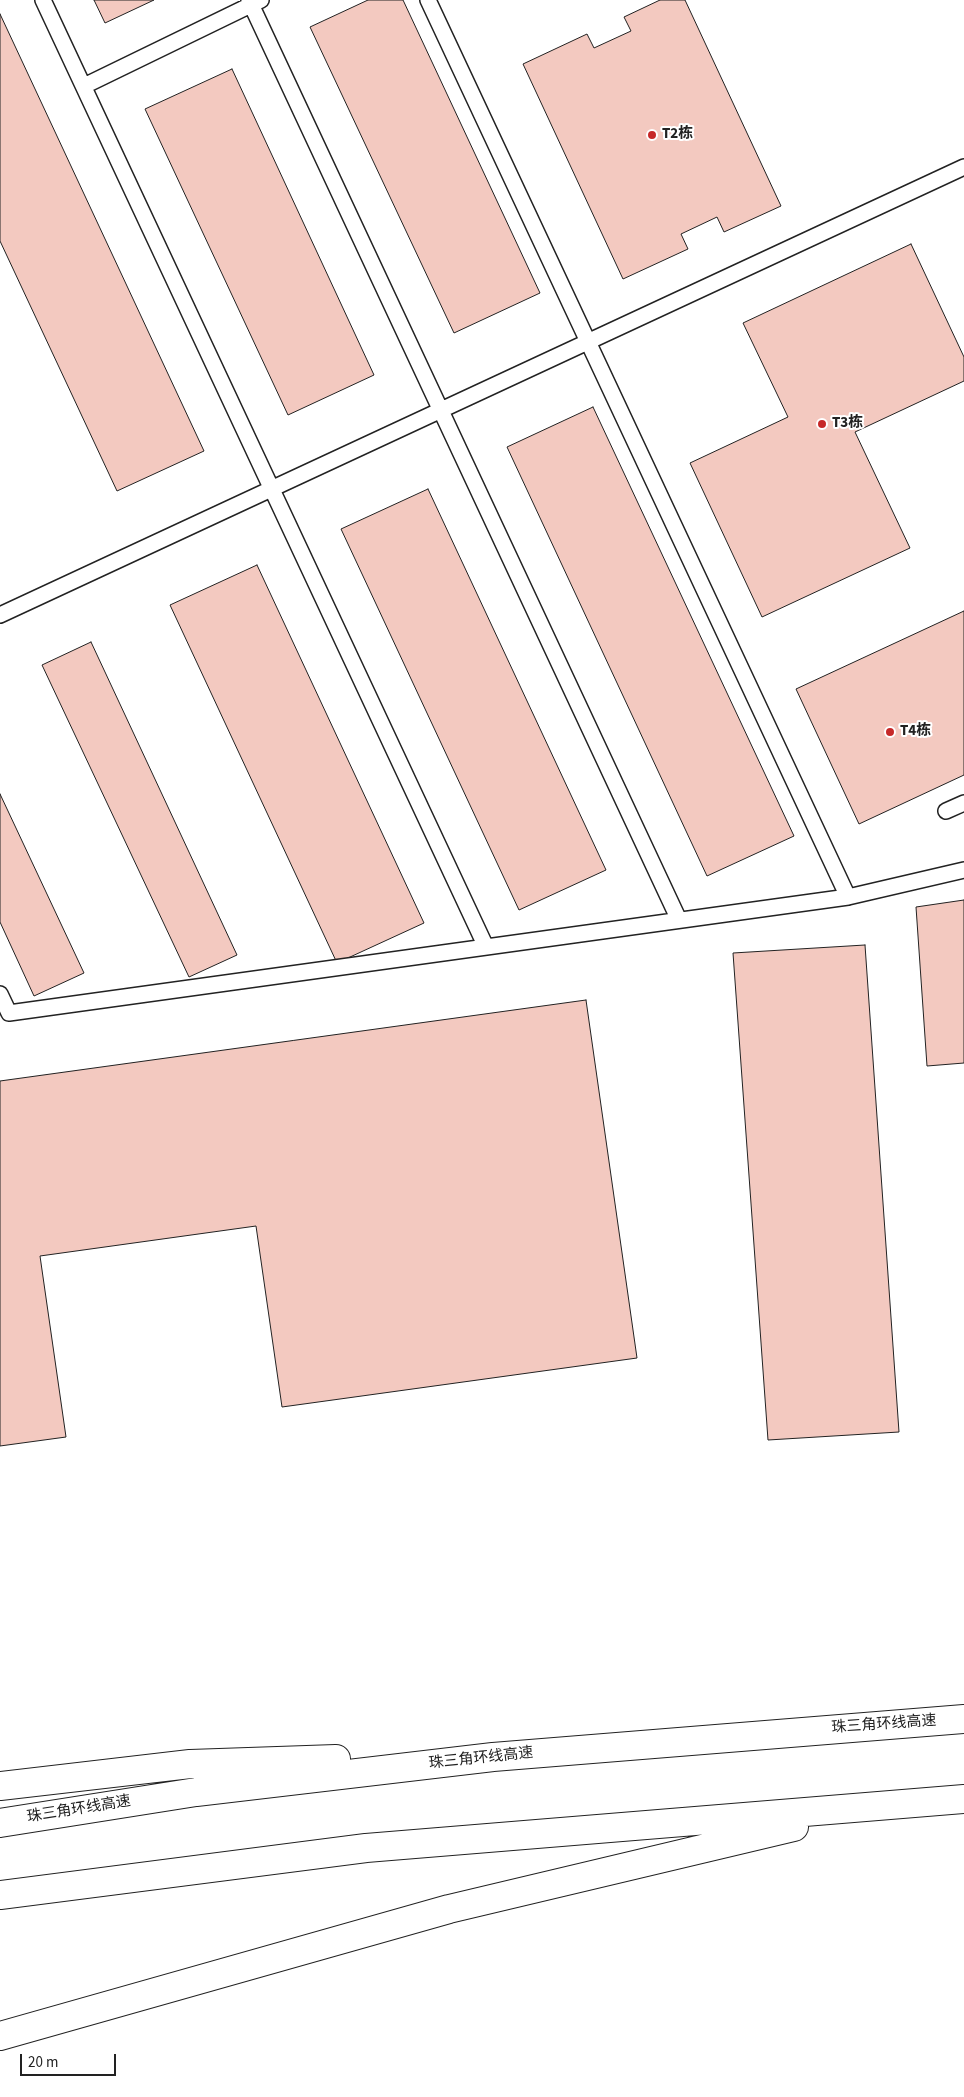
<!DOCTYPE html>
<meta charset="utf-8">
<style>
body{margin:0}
#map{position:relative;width:964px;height:2097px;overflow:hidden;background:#fff;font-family:"Source Sans 3",sans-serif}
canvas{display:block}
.scale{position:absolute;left:20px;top:2054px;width:96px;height:22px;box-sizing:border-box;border:2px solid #222;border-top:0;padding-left:6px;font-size:15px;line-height:18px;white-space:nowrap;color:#222;-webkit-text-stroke:4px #fff;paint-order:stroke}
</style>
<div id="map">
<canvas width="964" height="2097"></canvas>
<div class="scale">20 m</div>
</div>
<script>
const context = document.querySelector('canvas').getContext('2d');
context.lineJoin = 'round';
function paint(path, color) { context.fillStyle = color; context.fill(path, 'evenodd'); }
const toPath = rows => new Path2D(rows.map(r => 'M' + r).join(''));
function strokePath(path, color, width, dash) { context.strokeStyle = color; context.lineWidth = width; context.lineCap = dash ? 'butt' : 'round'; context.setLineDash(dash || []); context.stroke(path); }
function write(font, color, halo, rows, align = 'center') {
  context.font = font + ' "Source Sans 3","Noto Sans SC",sans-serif'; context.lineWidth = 4; context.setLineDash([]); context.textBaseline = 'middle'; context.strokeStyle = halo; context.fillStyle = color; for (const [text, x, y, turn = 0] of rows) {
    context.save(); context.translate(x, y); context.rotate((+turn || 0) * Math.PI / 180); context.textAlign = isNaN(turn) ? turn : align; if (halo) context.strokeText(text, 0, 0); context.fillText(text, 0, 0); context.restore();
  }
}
const building = toPath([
 [94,0,154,0,105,23,94,0],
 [368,0,403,0,540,293,454,333,310,27,368,0],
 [660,0,685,0,781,206,724,232,717,217,681,234,688,249,623,279,523,64,587,34,594,48,631,31,624,17,660,0],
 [0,14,204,451,117,491,0,241,0,14],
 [232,69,374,375,288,415,145,109,232,69],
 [911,244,964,357,964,381,855,432,910,548,762,617,690,463,788,417,743,323,911,244],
 [593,407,794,836,707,876,507,447,593,407],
 [428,489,606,870,519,910,341,529,428,489],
 [257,565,424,923,337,963,170,605,257,565],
 [964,611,964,775,859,824,796,689,964,611],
 [91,642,237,955,189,977,42,665,91,642],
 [0,794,84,973,34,996,0,922,0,794],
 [964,900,964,1063,927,1066,916,907,964,900],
 [865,945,899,1432,768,1440,733,953,865,945],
 [586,1000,637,1358,282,1407,256,1226,40,1256,66,1437,0,1446,0,1081,586,1000]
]);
paint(building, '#f3c9c0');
strokePath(building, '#222', 1);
const service = toPath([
 [43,0,486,947],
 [249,0,679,920],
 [428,0,848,897],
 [84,86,261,0],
 [0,615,964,167],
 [946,811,964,803],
 [0,994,9,1013,848,897,964,870]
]);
const motorway = toPath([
 [0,1786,190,1764,336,1759],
 [0,1823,196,1792,493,1757,964,1719],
 [0,1895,366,1848,964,1799],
 [0,2036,449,1909,794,1827]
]);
strokePath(service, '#222', 18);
strokePath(motorway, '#222', 30);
strokePath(service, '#fff', 15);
strokePath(motorway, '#fff', 28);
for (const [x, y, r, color] of [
 [652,135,5,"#c62828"],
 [822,424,5,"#c62828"],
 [890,732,5,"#c62828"]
]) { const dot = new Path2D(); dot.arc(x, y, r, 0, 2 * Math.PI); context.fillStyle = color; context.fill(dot); strokePath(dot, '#fff', 2); }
write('bold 15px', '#222', '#fff', [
 ["T2栋",662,135],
 ["T3栋",832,424],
 ["T4栋",900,732]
], 'left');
write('15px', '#222', '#fff', [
 ["珠三角环线高速",884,1725,-4],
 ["珠三角环线高速",481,1759,-6],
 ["珠三角环线高速",79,1810,-9]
]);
</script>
